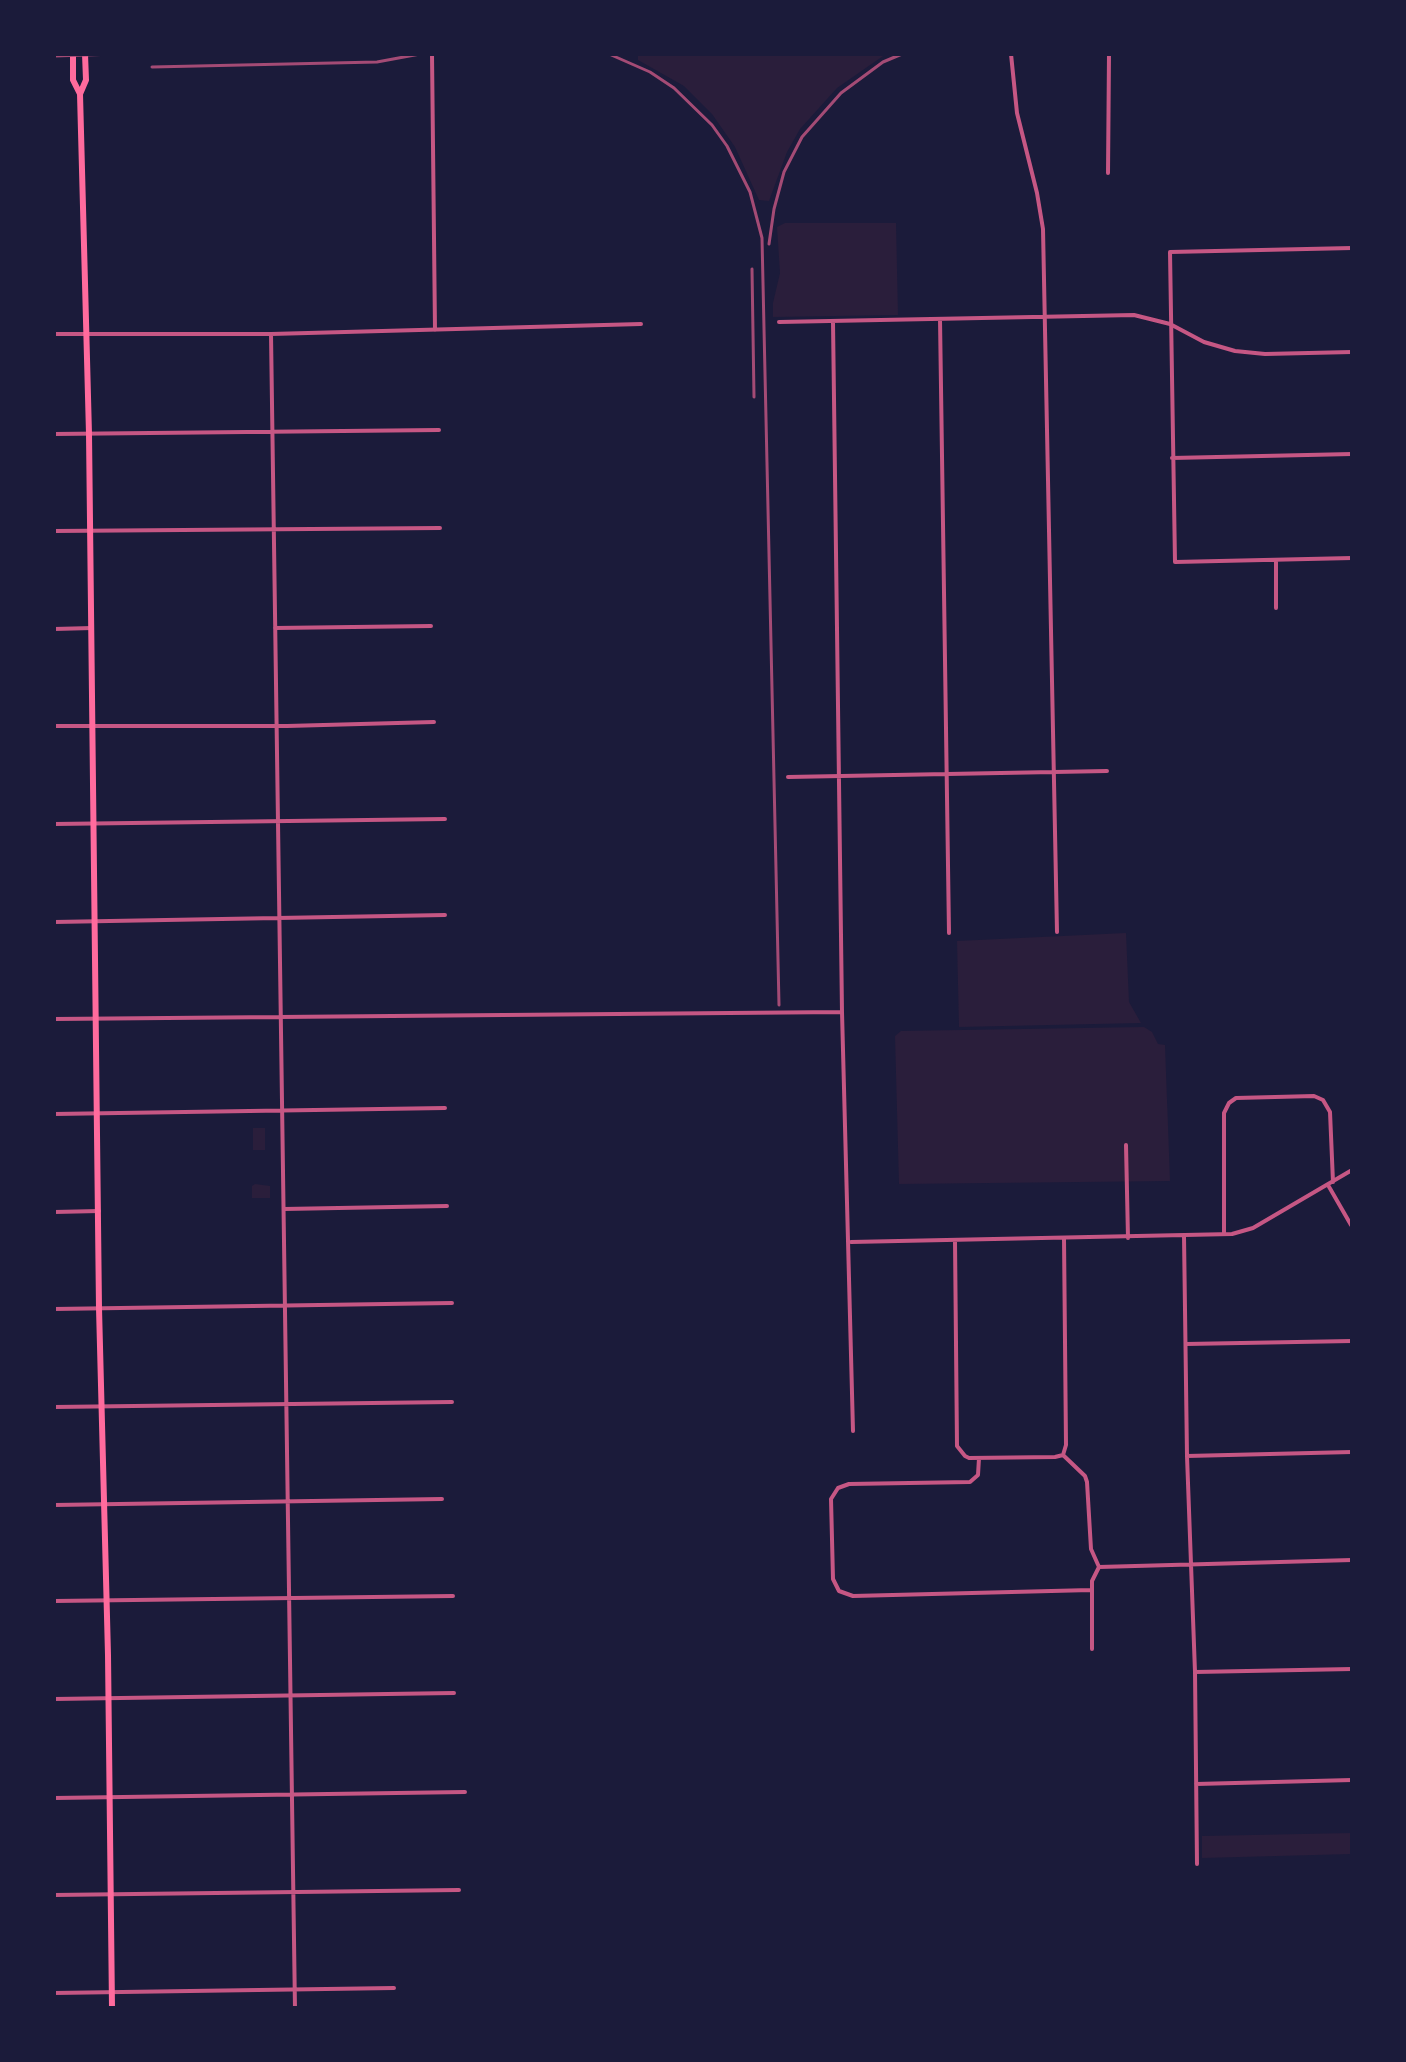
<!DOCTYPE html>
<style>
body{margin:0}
#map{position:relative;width:1406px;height:2062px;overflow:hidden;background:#1b1b3a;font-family:"PT Sans Narrow",sans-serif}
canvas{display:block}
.frame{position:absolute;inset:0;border:56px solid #1b1b3a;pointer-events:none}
</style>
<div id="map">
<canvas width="1406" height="2062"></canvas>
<div class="frame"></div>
</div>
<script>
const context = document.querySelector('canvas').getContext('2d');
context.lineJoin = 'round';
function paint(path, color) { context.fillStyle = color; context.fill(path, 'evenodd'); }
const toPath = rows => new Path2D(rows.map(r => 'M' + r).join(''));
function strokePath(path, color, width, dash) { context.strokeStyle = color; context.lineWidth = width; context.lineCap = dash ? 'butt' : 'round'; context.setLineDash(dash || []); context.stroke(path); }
paint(toPath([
 [638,54,886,54,837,88,800,129,787,152,769,201,759,200,735,147,712,114,684,86,638,60],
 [785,223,896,223,898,315,773,317,773,303,780,273,777,227],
 [1126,933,1129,1002,1141,1023,959,1027,957,941],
 [1144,1027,1152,1032,1158,1044,1165,1045,1170,1181,899,1184,895,1036,901,1031],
 [253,1128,265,1128,265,1150,253,1150],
 [255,1184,270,1186,270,1198,252,1198,252,1186],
 [1352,1833,1352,1854,1202,1858,1202,1836]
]), '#2a1e3b');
strokePath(toPath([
 [432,54,435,330],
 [1011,54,1017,113,1037,193,1043,229,1057,932],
 [1108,173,1109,54],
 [1352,248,1170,252,1175,562,1352,558],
 [940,319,949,933],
 [779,322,1134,315,1170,324,1204,342,1235,351,1265,354,1352,352],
 [833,322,842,1012,853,1431],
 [54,334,271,334,641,324],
 [271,334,295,2008],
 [54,434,439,430],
 [1172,458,1352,454],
 [54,531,440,528],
 [1276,561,1276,608],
 [275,628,431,626],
 [54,629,92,628],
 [54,726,287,726,434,722],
 [788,777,1107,771],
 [54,824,445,819],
 [54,922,445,915],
 [54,1019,842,1012],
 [54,1114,445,1108],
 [1126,1145,1128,1238],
 [1328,1185,1351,1225],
 [284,1209,447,1206],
 [54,1212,99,1211],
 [1224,1234,1224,1113,1229,1103,1236,1098,1314,1096,1323,1100,1330,1112,1333,1182],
 [1184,1236,1187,1456,1195,1672,1197,1864],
 [955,1241,957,1446,965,1456,969,1458,1055,1457,1063,1455],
 [851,1242,1232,1234,1253,1228,1352,1170],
 [54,1309,452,1303],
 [1186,1344,1352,1341],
 [54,1407,452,1402],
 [1063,1455,1066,1445,1064,1238],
 [1063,1455,1085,1476,1087,1482,1091,1549,1099,1567],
 [1187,1456,1352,1452],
 [979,1458,978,1475,970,1482,849,1484,838,1488,831,1499,833,1579,839,1591,853,1596,1091,1590],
 [54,1505,442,1499],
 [1099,1567,1352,1560],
 [54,1601,453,1596],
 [1092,1649,1092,1581,1099,1567],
 [1195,1672,1352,1669],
 [54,1699,454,1693],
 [1196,1784,1352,1780],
 [54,1798,465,1792],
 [54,1895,459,1890],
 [54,1993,394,1988]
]), '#c65784', 4);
strokePath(toPath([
 [73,54,73,80,80,94],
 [85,54,86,80,80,94,89,434,99,1308,108,1655,112,2008]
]), '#ff6b9d', 6);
strokePath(toPath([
 [609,54,650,72,674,88,712,125,727,146,750,192,762,238,779,1005],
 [54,56,116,54],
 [152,67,377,62,420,54],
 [769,244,774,209,784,172,802,137,841,93,883,62,902,54],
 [752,269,754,397]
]), '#a44b75', 3);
</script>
